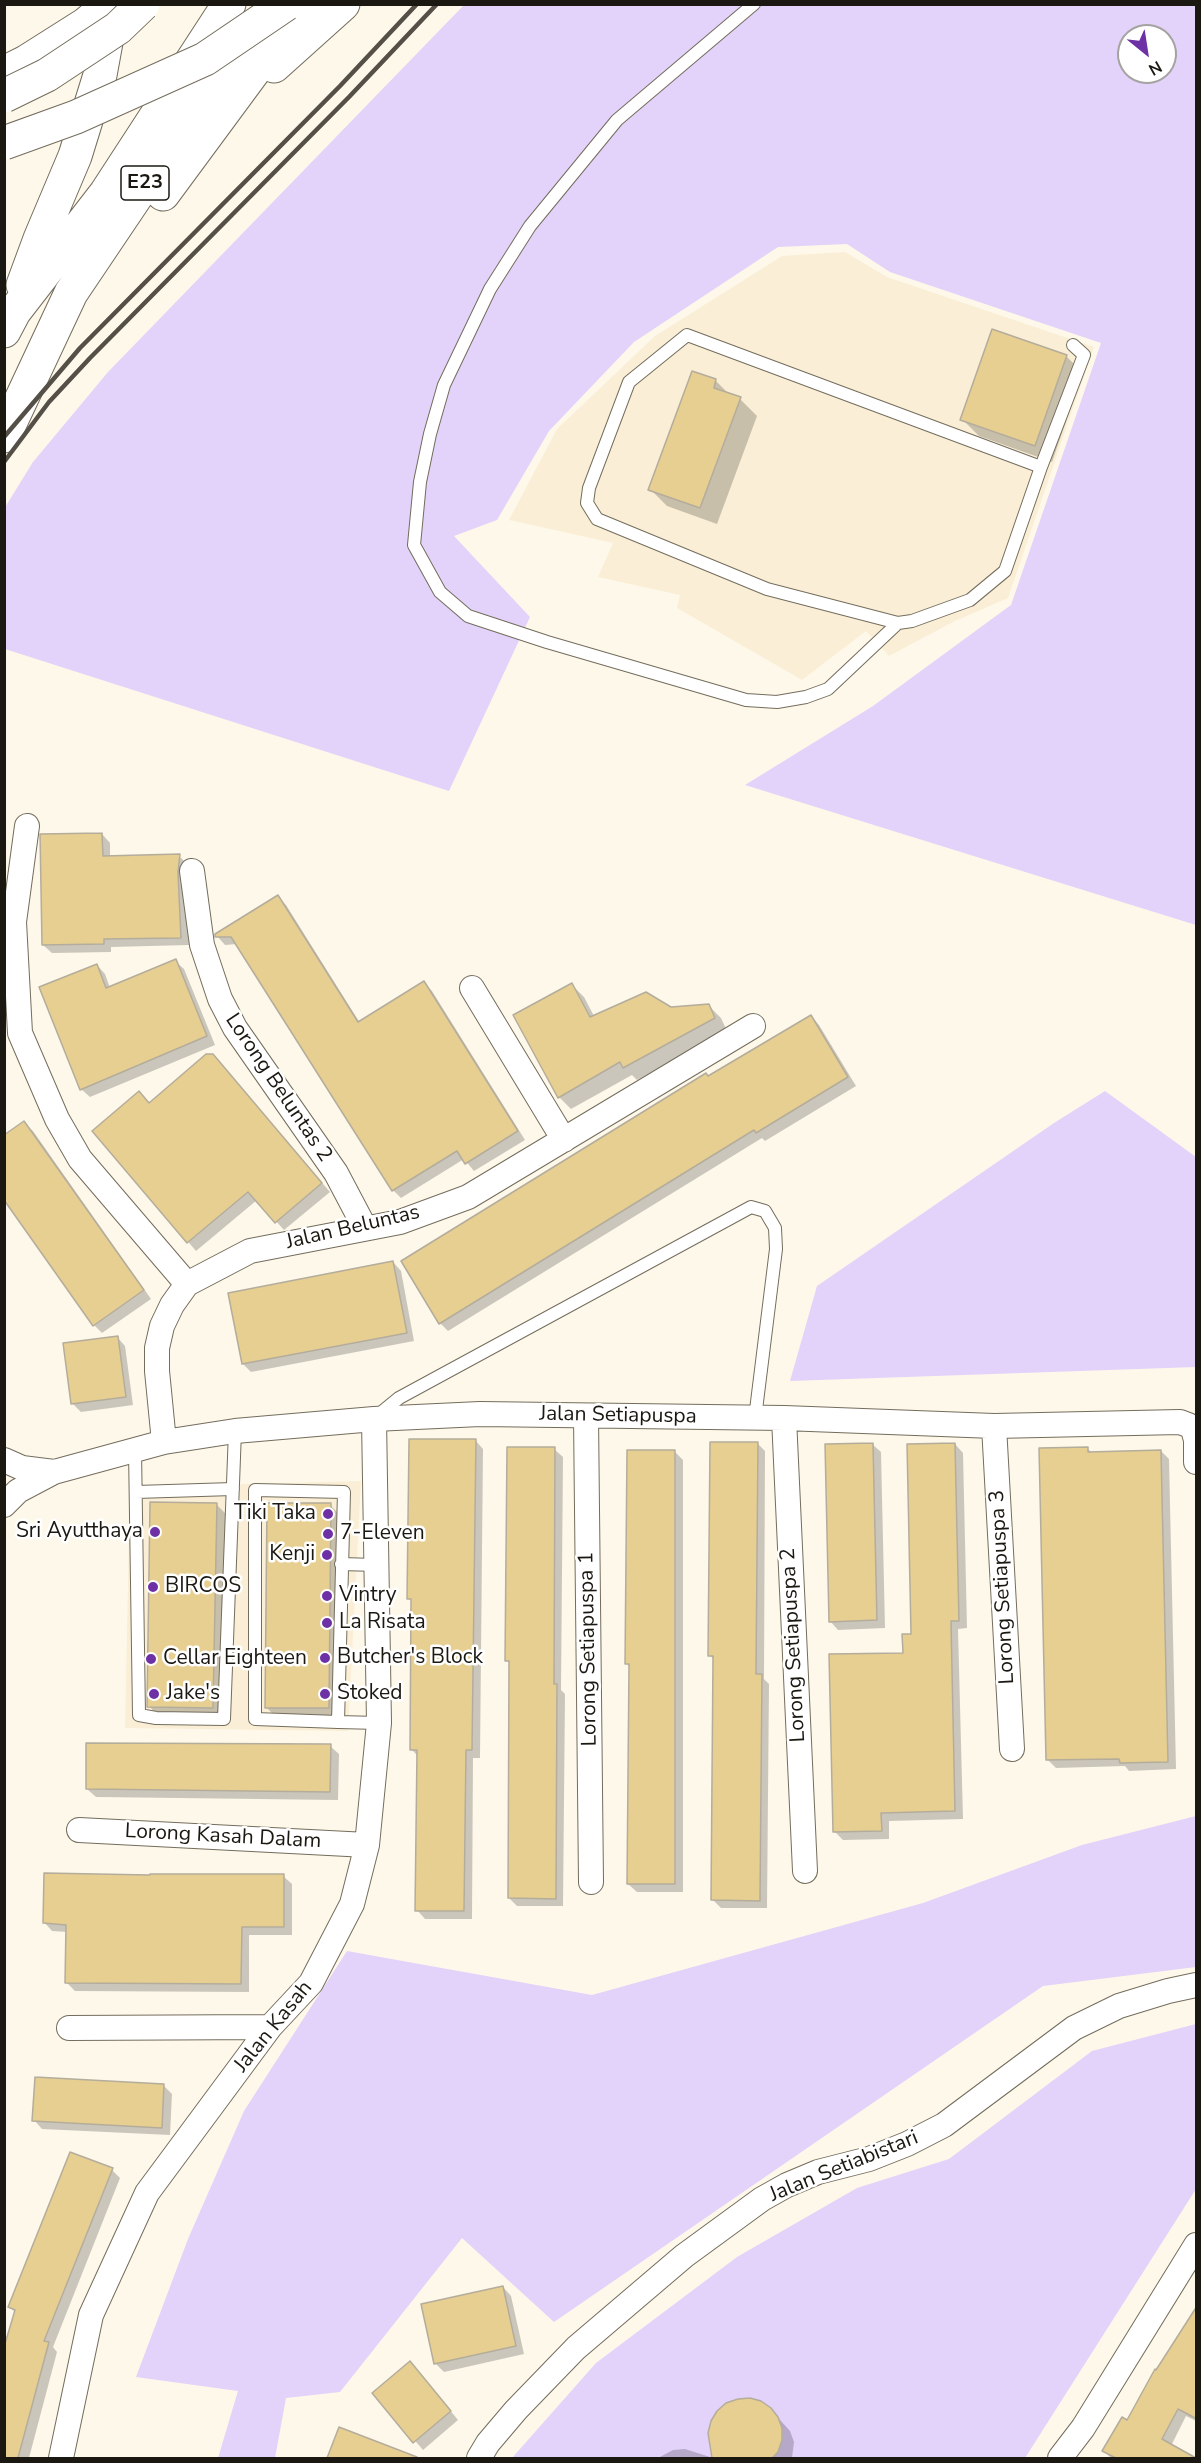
<!DOCTYPE html>
<style>
body{margin:0}
#map{position:relative;width:1201px;height:2463px;overflow:hidden;background:#fef8ea;font-family:"Nunito Sans",sans-serif}
canvas{display:block}
.frame{position:absolute;inset:0;border:6px solid #1b1812;pointer-events:none}
.north{position:absolute;left:1117px;top:24px;width:60px;height:60px;box-sizing:border-box;background:#fff;border:2px solid #a4a3a0;border-radius:50%;rotate:150deg;font-size:16px;font-weight:700;line-height:24px;text-align:center;color:#1b1812}
.north::after{content:'';display:block;margin:auto;width:21px;height:27px;background:#6e30a5;clip-path:polygon(50% 0,100% 100%,50% 72%,0 100%)}
</style>
<div id="map">
<canvas width="1201" height="2463"></canvas>
<div class="frame"></div>
<div class="north">N</div>
</div>
<script>
const context = document.querySelector('canvas').getContext('2d');
context.lineJoin = 'round';
function paint(path, color) { context.fillStyle = color; context.fill(path, 'evenodd'); }
const toPath = rows => new Path2D(rows.map(r => 'M' + r).join(''));
function strokePath(path, color, width, dash) { context.strokeStyle = color; context.lineWidth = width; context.lineCap = dash ? 'butt' : 'round'; context.setLineDash(dash || []); context.stroke(path); }
function write(font, color, halo, rows, align = 'center') {
  context.font = font + ' "Nunito Sans",sans-serif'; context.lineWidth = 5; context.setLineDash([]); context.textBaseline = 'middle'; context.strokeStyle = halo; context.fillStyle = color; for (const [text, x, y, turn = 0] of rows) {
    context.save(); context.translate(x, y); context.rotate((+turn || 0) * Math.PI / 180); context.textAlign = isNaN(turn) ? turn : align; if (halo) context.strokeText(text, 0, 0); context.fillText(text, 0, 0); context.restore();
  }
}
paint(toPath([
 [845,252,887,277,1094,347,1008,598,953,622,889,656,866,631,802,680,677,608,680,595,598,577,613,543,509,520,557,429,655,336,782,256],
 [361,1481,348,1731,125,1728,130,1487]
]), '#faefd6');
paint(toPath([
 [464,5,1196,5,1196,925,745,785,873,706,1011,605,1101,343,890,272,847,244,778,247,634,342,549,431,497,520,454,536,530,617,449,791,5,649,4,509,33,462,108,372],
 [1129,36,1165,36,1165,72,1129,72],
 [1105,1091,1196,1157,1196,1367,790,1381,817,1286,1054,1123],
 [1196,1816,1196,1967,1043,1986,554,2322,462,2238,340,2392,286,2398,275,2458,218,2458,238,2391,136,2377,188,2239,244,2111,347,1951,592,1995,923,1903,1082,1845],
 [1196,2024,1196,2189,1025,2458,512,2458,596,2363,737,2257,857,2188,949,2159,1092,2051]
]), '#e3d2fa');
paint(toPath([
 [1066,356,1083,373,1052,462,979,436,962,419],
 [716,381,730,395,740,399,757,416,717,524,667,506,650,489],
 [102,834,110,843,110,857,179,856,187,864,186,881,189,945,111,947,111,952,52,953,43,945],
 [278,897,286,905,360,1023,424,983,432,991,525,1140,474,1171,464,1159,401,1198,393,1190,237,944,225,945,217,936],
 [175,961,184,969,215,1045,90,1097,81,1089,97,965,105,974,110,988],
 [572,985,584,997,594,1016,708,1005,721,1018,727,1031,637,1080,632,1075,571,1109,559,1097],
 [811,1016,819,1025,856,1086,765,1141,762,1138,448,1331,440,1323,709,1078],
 [221,1065,330,1192,284,1230,257,1200,196,1251,94,1131,150,1104],
 [24,1123,33,1131,151,1299,102,1333,94,1325],
 [393,1262,401,1271,414,1341,251,1372,243,1364],
 [117,1337,125,1346,133,1405,81,1412,72,1403],
 [475,1440,483,1449,480,1758,473,1758,472,1919,425,1919,417,1910,418,1756,411,1749,413,1602,409,1598],
 [757,1443,765,1451,764,1679,769,1684,767,1908,721,1908,713,1900,715,1660,709,1655],
 [872,1444,881,1452,885,1628,838,1630,830,1621],
 [955,1444,963,1453,967,1628,958,1629,963,1819,889,1821,889,1839,843,1840,835,1832,913,1636],
 [1087,1448,1092,1453,1161,1451,1169,1459,1176,1769,1129,1771,1125,1766,1056,1768,1047,1759],
 [554,1449,563,1457,561,1690,565,1694,563,1906,517,1906,509,1898,511,1665,507,1661],
 [675,1452,683,1460,683,1892,637,1892,628,1884,630,1667,627,1664],
 [216,1504,229,1517,225,1720,161,1719,149,1706],
 [330,1505,343,1518,341,1720,279,1720,266,1707],
 [330,1746,339,1754,338,1800,96,1797,87,1789],
 [283,1876,292,1884,292,1935,249,1935,249,1992,75,1991,67,1983,67,1932,52,1931,44,1922,151,1877],
 [164,2086,172,2094,170,2135,42,2129,34,2120],
 [112,2170,120,2178,53,2347,57,2352,29,2458,4,2458,4,2353,15,2312,10,2307],
 [503,2287,511,2296,524,2354,444,2372,435,2363],
 [1196,2310,1196,2421,1186,2416,1171,2446,1185,2458,1111,2458,1104,2451,1128,2422],
 [418,2371,458,2420,423,2450,374,2393],
 [770,2409,790,2431,794,2442,792,2458,658,2458,673,2450,685,2449,713,2458],
 [340,2429,406,2454,410,2458,329,2458]
]), '#0003');
const building = toPath([
 [992,329,1067,355,1035,446,960,420,992,329],
 [692,371,716,379,714,388,741,397,700,508,648,490,692,371],
 [102,833,103,856,180,854,178,872,181,938,104,939,104,944,42,945,40,834,102,833],
 [278,895,358,1022,424,981,518,1131,465,1164,457,1151,392,1191,231,937,215,937,215,934,278,895],
 [176,959,207,1036,80,1090,39,987,97,964,106,988,176,959],
 [572,983,590,1017,646,992,671,1007,709,1004,715,1018,623,1068,620,1062,558,1098,513,1015,572,983],
 [811,1015,848,1077,756,1133,754,1130,439,1324,401,1261,706,1073,708,1076,811,1015],
 [206,1054,213,1054,322,1183,275,1223,248,1192,187,1243,92,1131,139,1091,149,1103,206,1054],
 [24,1121,144,1290,93,1326,4,1200,4,1135,24,1121],
 [393,1261,407,1333,242,1364,228,1293,393,1261],
 [118,1336,126,1397,71,1404,63,1343,118,1336],
 [409,1439,476,1439,472,1750,466,1750,464,1911,415,1911,417,1750,410,1750,411,1599,407,1599,409,1439],
 [710,1442,758,1442,756,1674,762,1674,760,1901,711,1900,713,1656,708,1656,710,1442],
 [873,1443,877,1620,829,1622,825,1444,873,1443],
 [955,1443,959,1621,951,1621,955,1811,881,1813,882,1831,833,1832,829,1654,903,1653,902,1634,911,1634,907,1444,955,1443],
 [507,1447,555,1447,554,1684,557,1684,556,1899,508,1898,509,1661,505,1661,507,1447],
 [1088,1447,1088,1452,1161,1450,1168,1762,1120,1763,1119,1759,1046,1760,1039,1448,1088,1447],
 [627,1450,675,1450,675,1884,627,1884,629,1664,625,1664,627,1450],
 [150,1502,217,1503,213,1708,147,1707,150,1502],
 [267,1503,331,1503,329,1708,265,1708,267,1503],
 [86,1743,331,1744,330,1792,86,1789,86,1743],
 [44,1873,150,1875,150,1874,284,1874,284,1927,242,1927,241,1984,65,1983,66,1925,43,1923,44,1873],
 [35,2077,164,2084,162,2128,32,2121,35,2077],
 [70,2152,113,2168,44,2341,49,2342,18,2458,4,2458,4,2347,15,2310,8,2307,70,2152],
 [503,2286,516,2346,434,2364,421,2304,503,2286],
 [1197,2306,1197,2419,1178,2409,1162,2439,1196,2458,1116,2458,1102,2451,1122,2417,1127,2420,1155,2369,1156,2370,1197,2306],
 [410,2361,451,2411,413,2443,372,2393,410,2361],
 [750,2398,761,2401,771,2408,778,2417,782,2428,782,2440,778,2452,772,2458,712,2458,708,2433,711,2421,717,2411,726,2403,738,2399,750,2398],
 [339,2427,417,2457,417,2458,327,2458,339,2427]
]);
paint(building, '#e7ce91');
strokePath(building, '#b4ad9c', 1.5);
const lane = toPath([
 [754,4,617,120,530,226,490,289,444,385,430,434,420,482,414,545,440,592,468,616,547,642,746,700,777,702,806,697,828,689,898,623],
 [1041,467,687,335,629,382,589,488,587,503,597,519,767,589,898,623,912,621,970,600,1005,571,1041,467,1084,355,1073,345],
 [377,1416,399,1398,751,1207,765,1211,775,1228,776,1249,755,1418],
 [135,1450,139,1715,156,1718,224,1719,235,1431],
 [255,1490,344,1492,338,1722,255,1719,255,1490],
 [136,1492,233,1489],
 [341,1564,376,1565],
 [338,1722,379,1723]
]);
const street = toPath([
 [27,826,14,922,20,1033,57,1119,80,1159,187,1284],
 [192,871,202,945,220,999,235,1028,336,1173,365,1228],
 [472,988,564,1140],
 [586,1416,591,1882],
 [784,1418,805,1871],
 [994,1426,1012,1749],
 [164,1442,157,1371,157,1348,162,1326,172,1305,187,1284,250,1251,400,1222,468,1197,753,1026],
 [4,1460,22,1468,54,1472],
 [4,1505,18,1491,54,1472,164,1442,235,1431,374,1419,480,1414,784,1418,994,1426,1180,1422,1188,1425,1193,1429,1196,1440,1196,1462],
 [79,1830,367,1845],
 [69,2028,270,2027],
 [61,2458,91,2315,147,2193,270,2027,311,1983,352,1904,367,1845,379,1723,374,1419],
 [479,2458,488,2443,516,2410,576,2348,684,2256,762,2199,787,2185,818,2172,869,2159,907,2144,944,2125,1074,2028,1119,2006,1168,1991,1196,1985],
 [1060,2458,1083,2428,1196,2245]
]);
const highway = toPath([
 [274,66,343,4],
 [4,73,26,62,86,24,110,4],
 [163,194,287,26,307,4],
 [23,285,40,239,75,156,100,75,113,4],
 [4,331,14,312,106,193,229,4],
 [4,436,71,293,248,30]
]);
strokePath(lane, '#746d5d', 14);
strokePath(street, '#746d5d', 26);
strokePath(highway, '#746d5d', 35);
strokePath(lane, '#fff', 12);
strokePath(street, '#fff', 24);
strokePath(highway, '#fff', 33);
strokePath(toPath([
 [4,437,80,348,340,86,417,4],
 [4,462,49,402,90,358,349,97,437,4]
]), '#545048', 4.5);
const highwayBridge = toPath([
 [4,96,47,75,118,28,143,4],
 [4,143,76,117,205,59,286,4]
]);
strokePath(highwayBridge, '#746d5d', 35, []);
strokePath(highwayBridge, '#fff', 33);
for (const [x, y, r, color] of [
 [328,1514,6,"#6e30a5"],
 [155,1532,6,"#6e30a5"],
 [328,1534,6,"#6e30a5"],
 [327,1555,6,"#6e30a5"],
 [153,1587,6,"#6e30a5"],
 [327,1596,6,"#6e30a5"],
 [327,1623,6,"#6e30a5"],
 [325,1658,6,"#6e30a5"],
 [151,1659,6,"#6e30a5"],
 [154,1694,6,"#6e30a5"],
 [325,1694,6,"#6e30a5"]
]) { const dot = new Path2D(); dot.arc(x, y, r, 0, 2 * Math.PI); context.fillStyle = color; context.fill(dot); strokePath(dot, '#fff', 2); }
for (const [x, y, w] of [
 [145,183,48]
]) { const box = new Path2D(); box.roundRect(x - w / 2, y - 17, w, 34, 4.5); context.fillStyle = '#fff'; context.fill(box); strokePath(box, '#1b1812', 1.5); }
write('bold 20px', '#1b1812', null, [
 ["E23",145,183]
]);
write('21px', '#1b1812', '#fff', [
 ["Lorong Beluntas 2",278,1088,56],
 ["Jalan Beluntas",353,1228,-13],
 ["Jalan Setiapuspa",618,1416,1],
 ["Lorong Setiapuspa 3",1003,1587,-93],
 ["Lorong Setiapuspa 2",794,1645,-93],
 ["Lorong Setiapuspa 1",589,1649,-91],
 ["Lorong Kasah Dalam",223,1837,3],
 ["Jalan Kasah",274,2027,-51],
 ["Jalan Setiabistari",844,2167,-22]
]);
write('21px', '#1b1812', '#fff', [
 ["Tiki Taka",316,1514,"right"],
 ["Sri Ayutthaya",143,1532,"right"],
 ["7-Eleven",340,1534],
 ["Kenji",315,1555,"right"],
 ["BIRCOS",165,1587],
 ["Vintry",339,1596],
 ["La Risata",339,1623],
 ["Butcher's Block",337,1658],
 ["Cellar Eighteen",163,1659],
 ["Jake's",166,1694],
 ["Stoked",337,1694]
], 'left');
</script>
